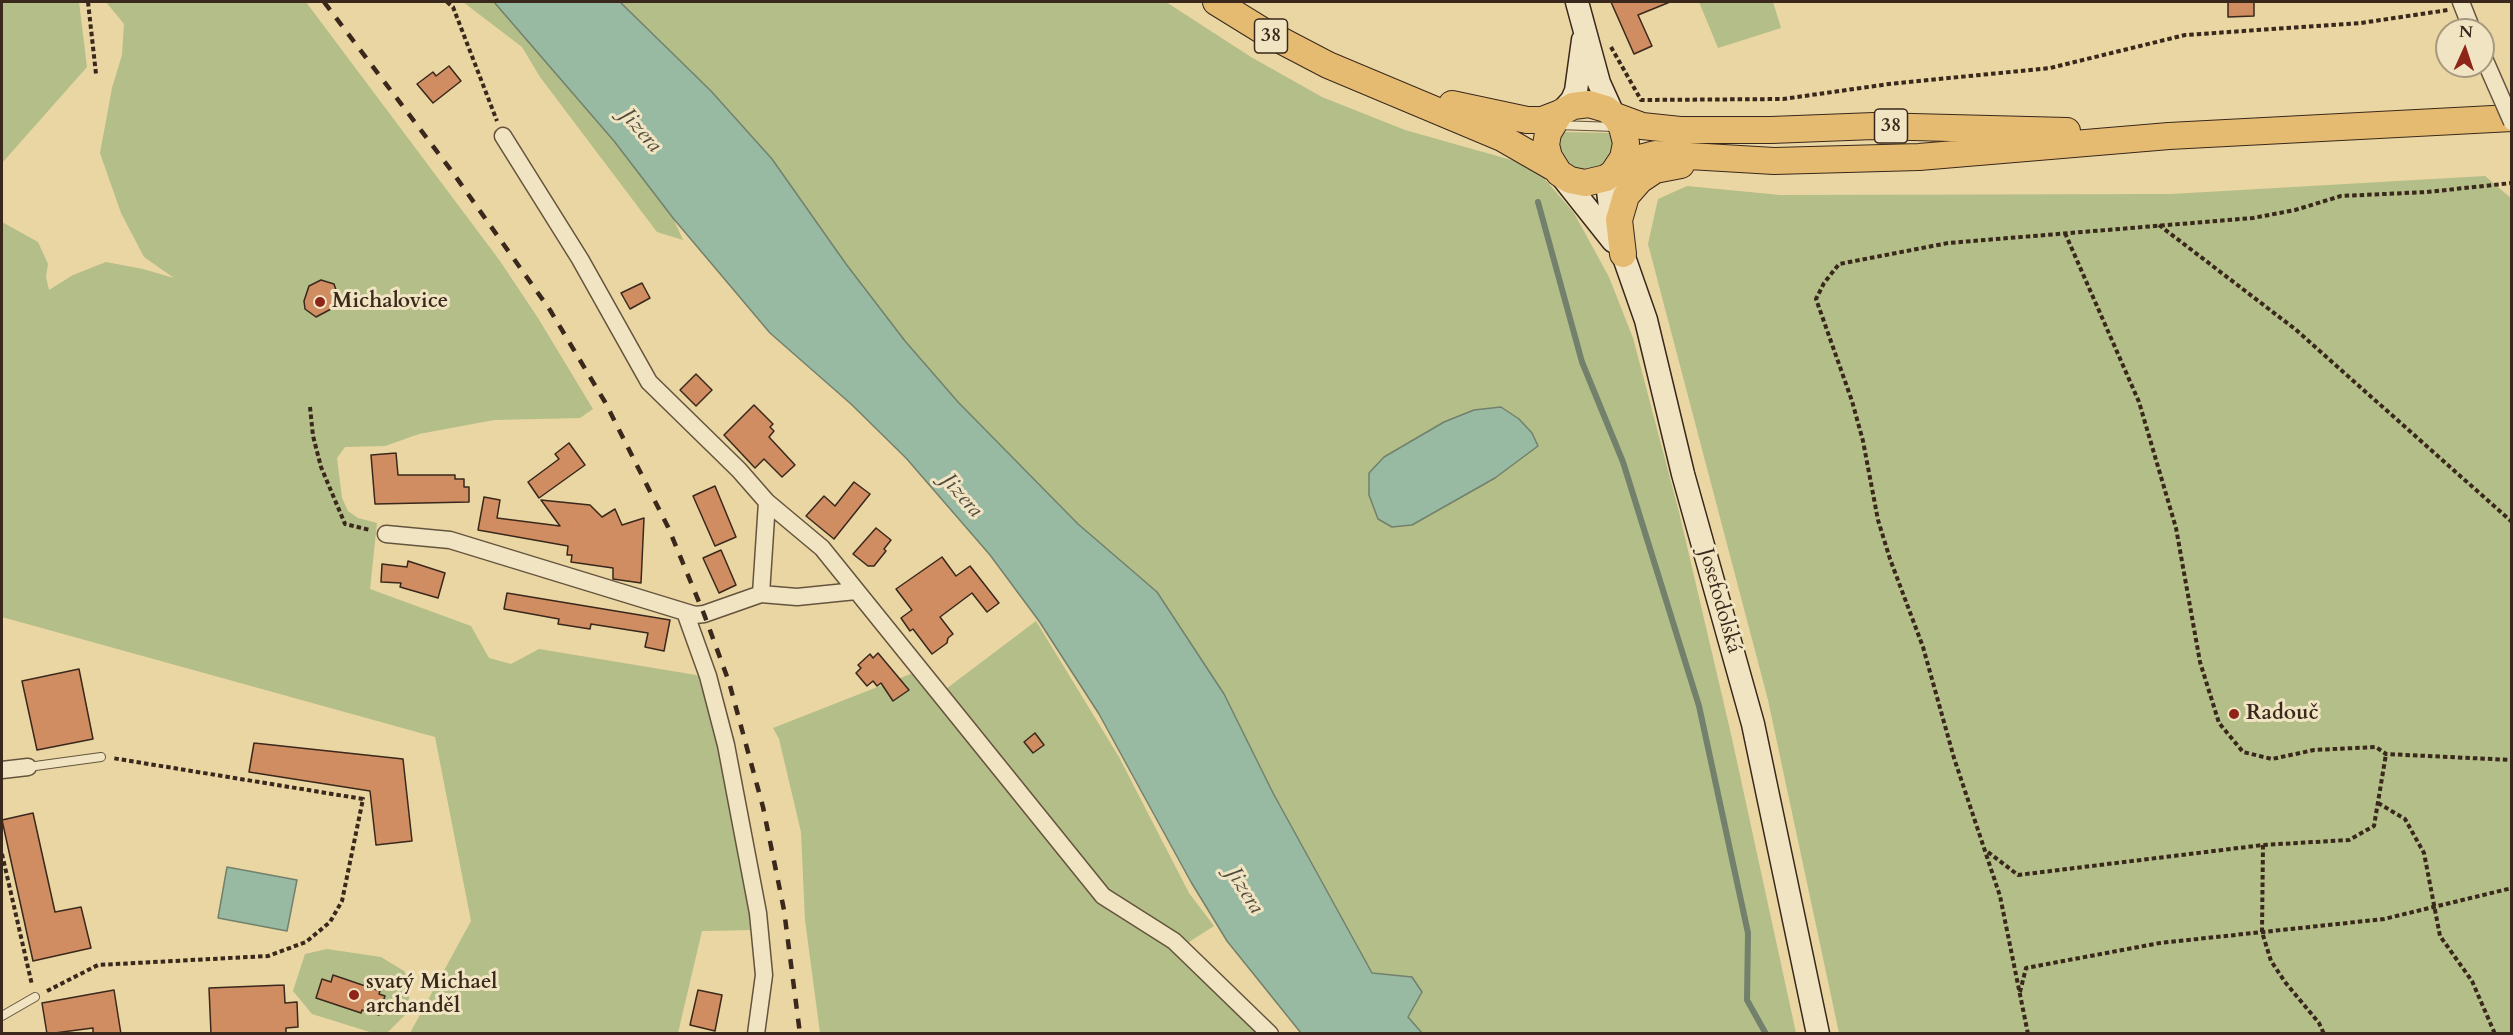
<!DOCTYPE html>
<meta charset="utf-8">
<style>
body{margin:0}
#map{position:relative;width:2513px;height:1035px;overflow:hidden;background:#ead6a3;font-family:Cardo,serif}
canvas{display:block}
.frame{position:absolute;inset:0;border:3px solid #39281b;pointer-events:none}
.north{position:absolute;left:2435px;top:18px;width:60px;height:60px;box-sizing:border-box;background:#f1e4c3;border:2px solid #a79980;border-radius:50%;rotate:3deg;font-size:16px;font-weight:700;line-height:24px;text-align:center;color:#39281b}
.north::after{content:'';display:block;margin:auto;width:21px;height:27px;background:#8f2418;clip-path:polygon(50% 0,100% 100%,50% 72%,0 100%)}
</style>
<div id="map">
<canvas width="2513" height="1035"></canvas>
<div class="frame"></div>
<div class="north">N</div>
</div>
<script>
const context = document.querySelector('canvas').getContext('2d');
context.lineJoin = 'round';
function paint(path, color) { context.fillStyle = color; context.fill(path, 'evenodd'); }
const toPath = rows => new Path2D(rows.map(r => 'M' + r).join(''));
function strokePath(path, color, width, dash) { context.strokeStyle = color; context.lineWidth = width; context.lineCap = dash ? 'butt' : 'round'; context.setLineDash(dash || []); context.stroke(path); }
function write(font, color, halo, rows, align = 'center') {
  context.font = font + ' Cardo,serif'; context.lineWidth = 6; context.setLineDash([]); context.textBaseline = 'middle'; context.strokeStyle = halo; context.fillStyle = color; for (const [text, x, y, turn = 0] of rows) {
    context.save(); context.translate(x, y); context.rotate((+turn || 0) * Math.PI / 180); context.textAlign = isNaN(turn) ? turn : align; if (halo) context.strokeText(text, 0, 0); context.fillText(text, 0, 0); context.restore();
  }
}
paint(toPath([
 [2,2,79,2,87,67,2,163],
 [106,2,306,2,500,261,538,318,593,409,580,418,494,420,419,434,385,446,345,447,337,458,342,498,348,511,358,518,377,523,370,589,471,626,489,658,511,664,539,649,696,675,704,680,722,743,754,930,702,931,678,1033,410,1033,471,921,435,737,2,617,2,222,38,242,48,264,46,277,49,290,73,275,106,262,143,269,174,278,144,257,121,213,100,153,112,88,122,55,124,24],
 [463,2,494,2,498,5,614,141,673,218,683,240,657,232,540,77,522,47],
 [620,2,1166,2,1251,57,1322,97,1405,130,1515,161,1543,177,1574,213,1609,277,1633,338,1679,512,1731,734,1796,1033,1422,1033,1408,1017,1412,977,1372,974,1273,793,1224,694,1157,592,1078,524,958,402,905,341,846,264,772,159,711,91],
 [1474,410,1538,446,1495,478,1412,525,1384,457,1444,422],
 [1699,2,1773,2,1781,28,1718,48],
 [1561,132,1614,133,1616,148,1603,168,1579,171,1566,163,1559,148],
 [2485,176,2512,199,2511,1033,1839,1033,1768,700,1648,244,1658,199,1687,186,1780,195,2171,194],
 [1036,621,1119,757,1189,893,1214,926,1175,951,1258,1033,820,1033,805,920,801,832,779,739,773,728,913,673,934,698],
 [327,949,381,957,404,971,411,982,407,1013,387,1033,373,1033,312,1014,293,991,305,954],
 [333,975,368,987,370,979,382,983,379,994,385,996,362,1010,361,1013,318,991,322,980,331,982]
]), '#b3be88');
const water = toPath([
 [494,2,620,2,711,91,772,159,846,264,905,341,958,402,1078,524,1157,592,1224,694,1273,793,1372,973,1412,977,1422,992,1408,1017,1422,1033,1301,1033,1227,941,1191,882,1099,714,1039,621,990,555,906,458,851,404,770,333,673,218,614,141,494,2],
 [1501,407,1519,419,1532,433,1538,446,1495,478,1412,525,1392,527,1378,519,1369,495,1369,473,1384,457,1444,422,1474,410,1501,407],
 [227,867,297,880,287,931,218,918,227,867]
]);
paint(water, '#98baa2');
strokePath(water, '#72806c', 1.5);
strokePath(toPath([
 [1538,202,1582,362,1623,462,1699,706,1748,933,1747,1000,1766,1034]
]), '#72806c', 6);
const building = toPath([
 [1611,2,1670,2,1638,15,1652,46,1634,54,1611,2],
 [2228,2,2254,2,2254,16,2228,17,2228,2],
 [449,66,461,81,433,103,417,84,433,72,436,76,449,66],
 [321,280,334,284,338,296,333,308,316,317,305,309,304,301,309,286,321,280],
 [642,283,650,298,630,309,621,293,642,283],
 [696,374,712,390,696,406,680,390,696,374],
 [754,405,773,424,770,427,774,431,769,437,795,465,782,477,764,459,755,468,724,435,754,405],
 [569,443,585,465,539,498,528,482,559,459,555,454,569,443],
 [396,453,398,475,455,475,455,479,464,479,464,487,469,487,469,502,375,504,371,455,396,453],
 [854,482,870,494,834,539,806,516,824,496,835,506,854,482],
 [715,486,736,537,715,546,693,496,715,486],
 [484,497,500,500,497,518,560,526,541,500,590,505,602,517,615,509,622,525,644,518,641,583,613,579,613,568,571,562,572,555,567,555,568,546,478,530,484,497],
 [876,528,891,540,884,549,886,551,874,566,868,566,853,554,876,528],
 [721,550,736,585,719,593,703,558,721,550],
 [942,557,956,576,970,566,999,603,987,612,972,593,940,617,953,634,948,638,947,643,932,654,913,629,910,631,901,618,912,610,896,589,942,557],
 [408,561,445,573,438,598,400,587,401,583,381,582,382,564,407,567,408,561],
 [507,593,670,620,664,651,645,647,648,633,591,624,590,629,558,624,559,619,504,609,507,593],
 [878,653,909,690,893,701,881,683,877,686,873,681,867,686,856,673,861,668,858,665,870,654,873,658,878,653],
 [79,669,93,739,37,750,22,681,79,669],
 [1035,733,1044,745,1033,753,1024,742,1035,733],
 [254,743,403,759,412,841,376,845,370,791,249,772,254,743],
 [33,813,55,912,81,907,91,948,33,961,2,820,33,813],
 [333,975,380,991,379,994,385,996,379,1015,362,1010,361,1013,316,998,322,979,331,982,333,975],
 [284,985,285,1003,297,1002,298,1027,286,1028,286,1034,211,1034,209,988,284,985],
 [114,990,121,1034,93,1034,93,1028,47,1034,42,1003,114,990],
 [698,990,722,995,715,1031,690,1025,698,990]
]);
paint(building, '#d18d62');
strokePath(building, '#39281b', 1.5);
const service = toPath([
 [1557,125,1616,127],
 [28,767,101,757],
 [2,1016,35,997]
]);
const minor = toPath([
 [2461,2,2472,30],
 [503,136,580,259,649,382,739,470,767,502,822,548,1103,896,1174,941,1270,1034],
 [386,534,450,540,695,615,704,614,761,594,797,597,856,591],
 [761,594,767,502],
 [685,612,708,676,726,745,758,913,764,975,756,1034],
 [2,770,28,767]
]);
const secondary = toPath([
 [1577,2,1599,83,1613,114],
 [1563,110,1572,100,1576,91,1583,40],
 [1559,173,1613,241],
 [1611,174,1608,191,1612,223,1646,320,1683,474,1753,724,1818,1034]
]);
const primary = toPath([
 [1216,2,1263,31,1328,65,1502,138,1556,169],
 [1452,104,1527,120,1542,120,1560,113],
 [1615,116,1642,126,1680,130,1771,130,1874,126,2067,131],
 [1613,173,1623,158,1626,143,1622,127,1615,116,1606,109,1589,104,1573,106,1560,113,1548,133,1546,145,1549,157,1559,173,1570,180,1585,183,1606,178,1632,160,1655,154,1774,161,1919,157,2169,136,2512,118],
 [1623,254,1619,220,1626,196,1640,180,1655,170,1681,165]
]);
strokePath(service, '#65543d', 10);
strokePath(minor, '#65543d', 19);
strokePath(secondary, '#39281b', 25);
strokePath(primary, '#39281b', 28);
strokePath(toPath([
 [88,2,96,74],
 [447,2,453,7,497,121],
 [1611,47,1641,100,1783,99,1889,84,2050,68,2185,35,2361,23,2448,10],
 [2159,225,2295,329,2512,522],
 [2065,233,2139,402,2176,528,2200,662,2219,723,2243,752,2272,759,2314,750,2376,747,2386,754,2512,760],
 [310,407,313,436,321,467,345,524,370,530],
 [2378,803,2405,819,2424,853,2440,936,2472,981,2495,1034],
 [2263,845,2262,932,2271,961,2285,982,2319,1023,2324,1034],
 [1988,852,2018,875,2263,845,2349,840,2374,826,2386,754],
 [2,854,32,985],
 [47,991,98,965,268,956,306,942,330,922,342,901,363,799,112,758],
 [2020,992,2026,968,2160,943,2384,919,2512,888],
 [2028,1034,2000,896,1954,758,1923,647,1890,559,1878,520,1863,441,1852,401,1816,299,1824,283,1839,264,1948,243,2253,218,2295,210,2341,196,2427,192,2512,183]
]), '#39281b', 4, [4.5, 3]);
strokePath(service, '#f1e4c3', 8);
strokePath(minor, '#f1e4c3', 16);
strokePath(secondary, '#f1e4c3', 22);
strokePath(primary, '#e5bb72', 26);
strokePath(toPath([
 [324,2,451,170,550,310,605,402,668,527,704,614,729,682,763,807,784,910,800,1034]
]), '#39281b', 4.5, [10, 10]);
const minorBridge = toPath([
 [2483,56,2512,122]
]);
strokePath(minorBridge, '#65543d', 19, []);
strokePath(minorBridge, '#f1e4c3', 16);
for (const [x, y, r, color] of [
 [320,302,6,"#8f2418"],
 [2234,714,6,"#8f2418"],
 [354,995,6,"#8f2418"]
]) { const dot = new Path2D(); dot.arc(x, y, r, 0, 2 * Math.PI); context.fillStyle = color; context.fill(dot); strokePath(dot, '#f1e4c3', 2); }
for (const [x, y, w] of [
 [1271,36,33],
 [1891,126,33]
]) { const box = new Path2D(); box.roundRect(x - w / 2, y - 17, w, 34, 4.5); context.fillStyle = '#f1e4c3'; context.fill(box); strokePath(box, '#39281b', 1.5); }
write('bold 20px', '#39281b', null, [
 ["38",1271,36],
 ["38",1891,126]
]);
write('bold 21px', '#39281b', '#f1e4c3', [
 ["Michalovice",332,302],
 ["Radouč",2246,714],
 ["svatý Michael",366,983],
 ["archanděl",366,1007]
], 'left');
write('21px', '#39281b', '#f1e4c3', [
 ["Josefodolská",1719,601,74]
]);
write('italic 22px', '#514c3d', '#f1e4c3', [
 ["Jizera",640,131,49],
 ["Jizera",961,496,49],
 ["Jizera",1244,891,58]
]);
</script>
